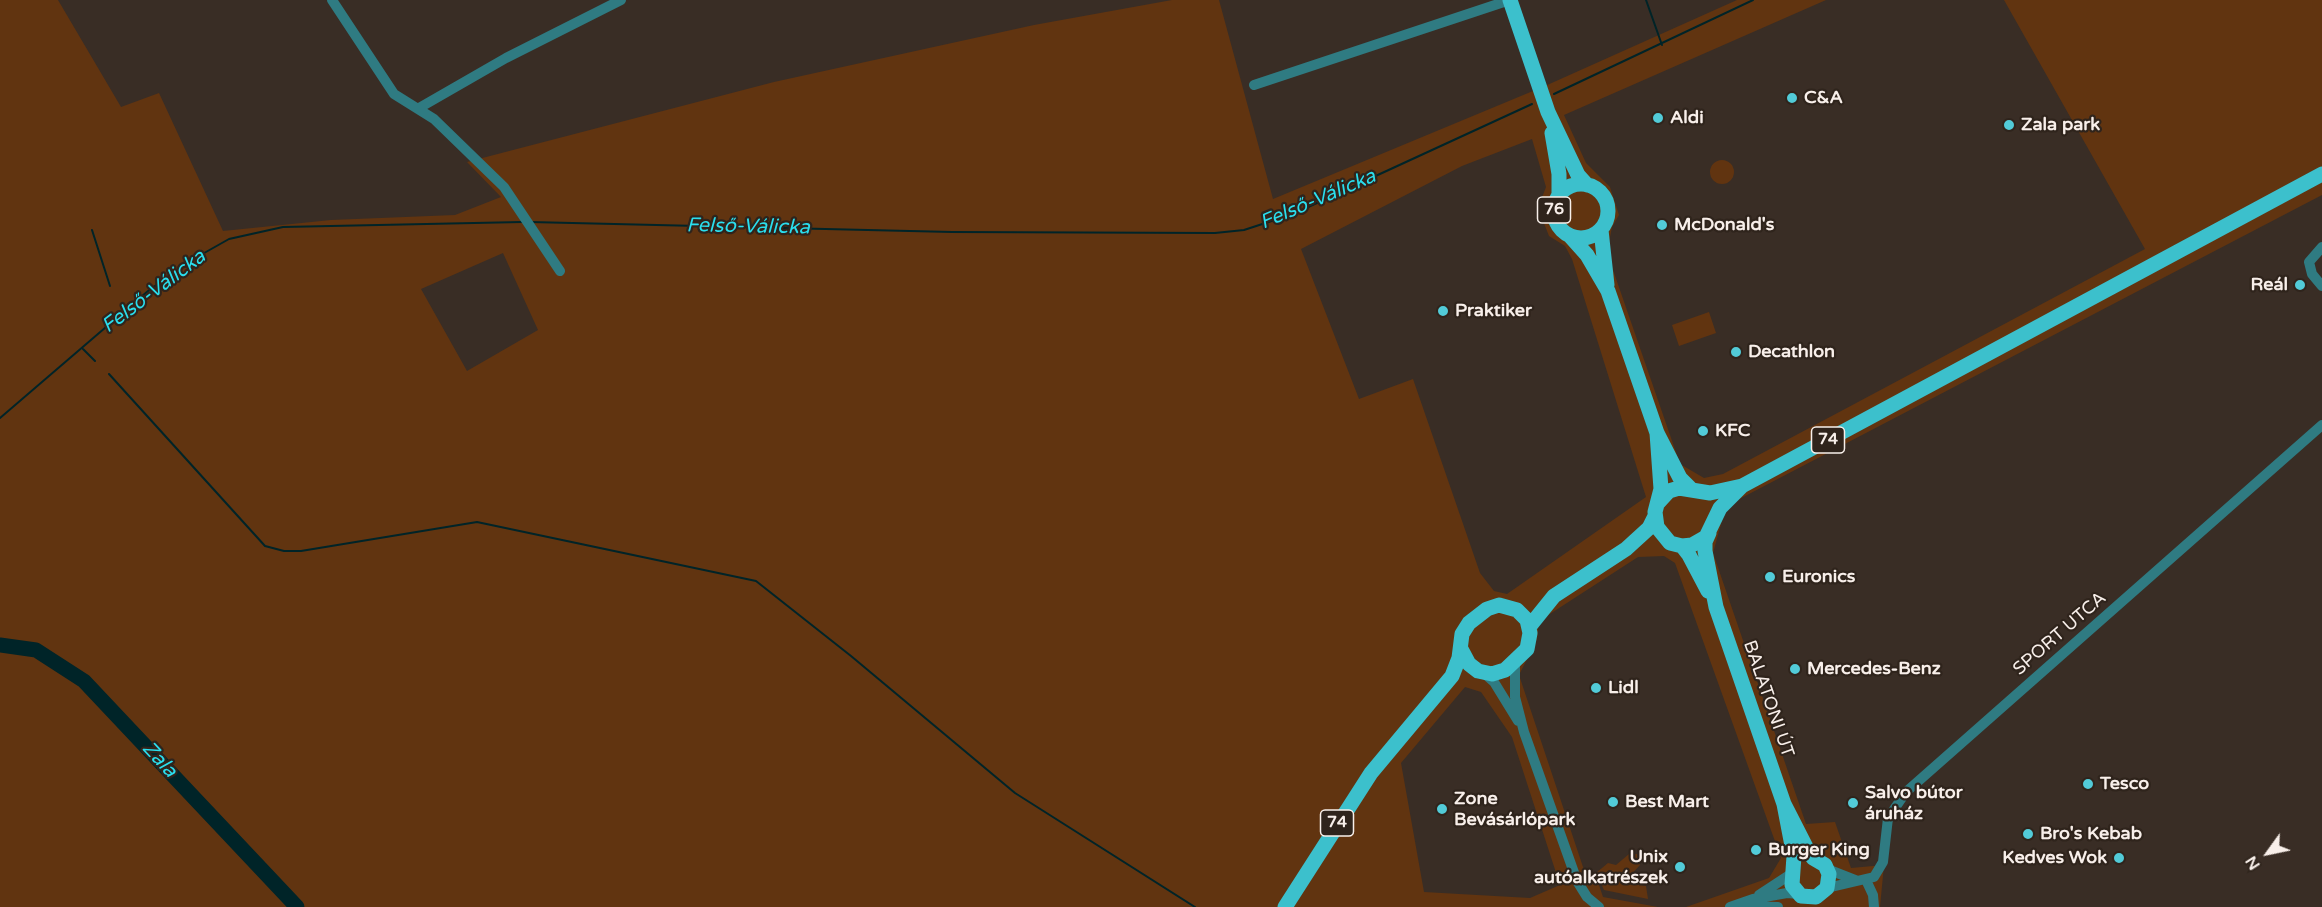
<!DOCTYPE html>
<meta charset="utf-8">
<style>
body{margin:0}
#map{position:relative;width:2322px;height:907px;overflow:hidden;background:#392d25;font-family:"Varela Round",sans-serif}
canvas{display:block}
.north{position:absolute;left:2238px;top:823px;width:60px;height:60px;-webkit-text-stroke:4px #2f241c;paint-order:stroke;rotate:237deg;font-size:16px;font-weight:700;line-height:24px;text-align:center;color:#f8efea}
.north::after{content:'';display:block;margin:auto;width:21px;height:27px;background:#f8efea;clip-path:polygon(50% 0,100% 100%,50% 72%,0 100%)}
</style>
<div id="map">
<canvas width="2322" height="907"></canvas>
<div class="north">N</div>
</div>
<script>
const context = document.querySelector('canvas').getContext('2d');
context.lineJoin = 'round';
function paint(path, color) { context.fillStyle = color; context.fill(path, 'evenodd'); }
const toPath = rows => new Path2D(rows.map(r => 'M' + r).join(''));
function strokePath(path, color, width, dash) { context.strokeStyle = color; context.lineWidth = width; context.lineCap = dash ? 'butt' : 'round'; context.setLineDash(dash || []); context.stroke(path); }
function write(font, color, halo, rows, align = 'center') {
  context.font = font + ' "Varela Round",sans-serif'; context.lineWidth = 4.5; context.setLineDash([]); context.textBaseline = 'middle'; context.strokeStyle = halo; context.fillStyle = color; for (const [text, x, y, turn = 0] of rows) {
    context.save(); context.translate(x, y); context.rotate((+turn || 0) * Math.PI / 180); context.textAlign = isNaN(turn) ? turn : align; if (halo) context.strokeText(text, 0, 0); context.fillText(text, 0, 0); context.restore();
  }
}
paint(toPath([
 [0,0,58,0,121,107,159,93,223,231,331,220,455,215,501,197,467,162,774,82,1034,25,1172,0,1219,0,1273,199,1545,86,1737,0,1826,0,1564,115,1586,163,1610,187,1619,215,1612,227,1609,242,1612,267,1680,464,1704,478,1723,474,2145,249,2004,0,2322,0,2322,195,1726,506,1713,553,1806,824,1835,822,1851,868,1884,865,1880,907,1686,907,1769,878,1781,858,1675,563,1664,556,1638,557,1539,621,1537,639,1519,675,1586,876,1596,876,1603,897,1658,907,0,907],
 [1532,139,1546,187,1538,208,1549,236,1565,246,1572,259,1646,497,1507,594,1494,591,1480,573,1413,379,1359,399,1301,249,1462,166],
 [503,253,538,330,467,371,421,289],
 [1465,687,1481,692,1512,737,1560,885,1530,898,1424,892,1401,763],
 '1710 172a12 12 0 1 1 24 0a12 12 0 1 1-24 0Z',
 [1709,312,1716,333,1679,346,1672,325],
 [1629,854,1637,854,1640,865,1628,878,1632,883,1646,886,1648,899,1604,890,1596,873,1608,863,1616,865]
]), '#613410');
strokePath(toPath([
 [1646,0,1662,45],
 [1554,94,1753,0],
 [530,222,952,232,1215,233,1244,230,1293,214,1532,104],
 [92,230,110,286],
 [83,349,95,361],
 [109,374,265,546,284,551,301,551,477,522,756,581,851,656,1015,793,1195,907],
 [0,418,148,291,190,261,229,239,283,227,522,222]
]), '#002428', 2);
strokePath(toPath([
 [0,645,36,650,84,681,297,907]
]), '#002428', 15);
strokePath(toPath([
 [332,0,394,94,434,119,504,187,560,271],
 [1254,85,1510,0],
 [419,108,506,58,621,0],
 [2322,247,2309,262,2312,274,2322,286],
 [1515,663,1515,697,1524,732,1577,881,1587,897,1599,907],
 [1485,674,1494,682,1518,721],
 [1827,869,1855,880],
 [1866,880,1873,895,1874,907],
 [1827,888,1874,877,1883,862,1888,818,1906,792,2322,425],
 [1759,895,1791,874],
 [1741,906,1778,907],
 [1730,907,1753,899,1787,893,1799,894]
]), '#2f7b82', 10);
strokePath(toPath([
 [1510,0,1548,112,1578,175,1587,185],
 [1552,133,1559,174,1559,195],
 '1554 211a27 27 0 1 1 54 0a27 27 0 1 1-54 0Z',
 [1601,230,1607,285],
 [1570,236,1587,255,1608,291,1657,433,1680,478,1690,488],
 [1657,433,1661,489,1655,512,1657,527,1670,543,1682,546,1692,545,1706,537,1720,508,1742,486,2322,174],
 [1658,503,1669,491,1679,488,1710,493,1742,486],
 [1709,533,1705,542,1705,551,1716,607,1784,804,1808,851,1813,858,1825,865,1829,874,1827,888,1816,897,1801,896,1792,885,1794,856,1784,804],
 [1682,546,1689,555,1708,591],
 [1529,627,1554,596,1626,549,1649,528,1655,516],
 [1285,907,1371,773,1452,676,1459,658,1462,634,1469,623,1487,609,1499,605,1517,610,1527,620,1530,633,1527,649,1505,670,1492,674,1478,671,1469,664,1461,649]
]), '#3cc0cc', 15);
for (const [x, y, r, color] of [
 [1792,98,6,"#52cbd8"],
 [1658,118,6,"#52cbd8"],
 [2009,125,6,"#52cbd8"],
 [1662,225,6,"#52cbd8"],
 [2300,285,6,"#52cbd8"],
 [1443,311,6,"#52cbd8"],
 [1736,352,6,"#52cbd8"],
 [1703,431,6,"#52cbd8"],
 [1770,577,6,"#52cbd8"],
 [1795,669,6,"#52cbd8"],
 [1596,688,6,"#52cbd8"],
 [2088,784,6,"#52cbd8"],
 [1613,802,6,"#52cbd8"],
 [1853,803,6,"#52cbd8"],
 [1442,809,6,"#52cbd8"],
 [2028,834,6,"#52cbd8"],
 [1756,850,6,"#52cbd8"],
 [2119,858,6,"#52cbd8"],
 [1680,867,6,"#52cbd8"]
]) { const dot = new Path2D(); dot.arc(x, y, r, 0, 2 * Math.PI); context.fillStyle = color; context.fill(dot); strokePath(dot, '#2f241c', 2); }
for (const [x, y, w] of [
 [1554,210,33],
 [1828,440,33],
 [1337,823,33]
]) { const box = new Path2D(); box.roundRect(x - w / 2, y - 13, w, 26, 4.5); context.fillStyle = '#2f241c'; context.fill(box); strokePath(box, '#f8efea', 1.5); }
write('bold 16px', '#f8efea', null, [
 ["76",1554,210],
 ["74",1828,440],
 ["74",1337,823]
]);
write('bold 18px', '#f8efea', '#2f241c', [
 ["C&A",1804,98],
 ["Aldi",1670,118],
 ["Zala park",2021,125],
 ["McDonald's",1674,225],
 ["Reál",2288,285,"right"],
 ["Praktiker",1455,311],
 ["Decathlon",1748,352],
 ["KFC",1715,431],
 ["Euronics",1782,577],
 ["Mercedes-Benz",1807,669],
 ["Lidl",1608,688],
 ["Tesco",2100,784],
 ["Salvo bútor",1865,793],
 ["áruház",1865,814],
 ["Zone",1454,799],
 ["Bevásárlópark",1454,820],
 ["Best Mart",1625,802],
 ["Bro's Kebab",2040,834],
 ["Burger King",1768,850],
 ["Unix",1668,857,"right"],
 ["autóalkatrészek",1668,878,"right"],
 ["Kedves Wok",2107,858,"right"]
], 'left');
write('18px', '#f8efea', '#2f241c', [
 ["SPORT UTCA",2060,634,-41],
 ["BALATONI ÚT",1768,699,71]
]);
write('italic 20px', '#2adeee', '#2f241c', [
 ["Felső-Válicka",1318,200,-23],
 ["Felső-Válicka",748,227,1],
 ["Felső-Válicka",154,292,-37],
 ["Zala",159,760,47]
]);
</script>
